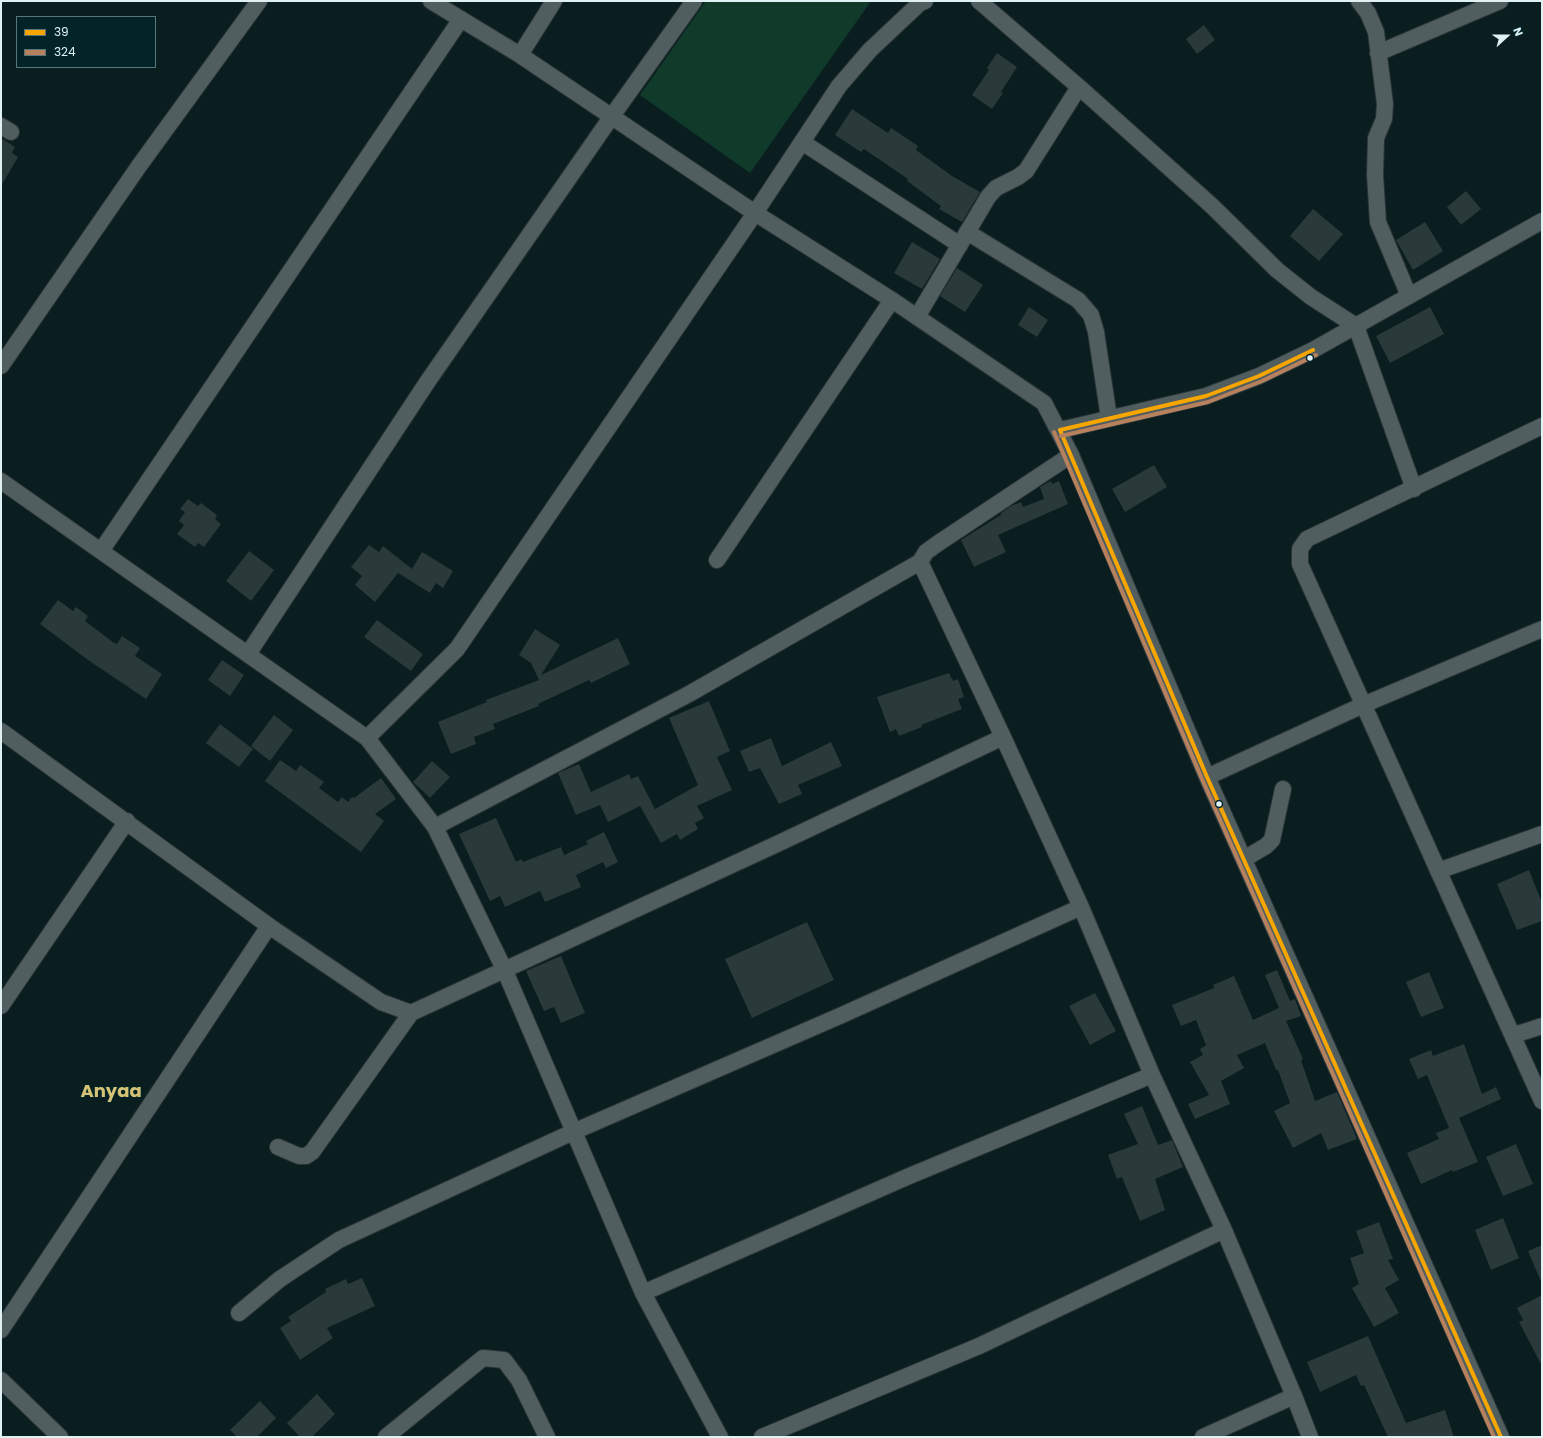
<!DOCTYPE html>
<style>
body{margin:0}
#map{position:relative;width:1543px;height:1438px;overflow:hidden;background:#0a1d1f;font-family:Poppins,sans-serif}
canvas{display:block}
.frame{position:absolute;inset:0;border:2px solid #dff1f4;pointer-events:none}
.legend{position:absolute;left:16px;top:16px;width:140px;height:52px;box-sizing:border-box;background:#022327;border:1px solid #5a7579;margin:0;padding:5px 7px;list-style:none;font-size:12px;color:#dff1f4}
.legend li{display:flex;align-items:center;gap:8px;height:20px}
.legend b{width:20px;border:1px solid #5a7579}
.north{position:absolute;left:1487px;top:16px;width:40px;height:40px;-webkit-text-stroke:3px #022327;paint-order:stroke;rotate:69deg;font-size:11px;font-weight:700;line-height:16px;text-align:center;color:#dff1f4}
.north::after{content:'';display:block;margin:auto;width:14px;height:18px;background:#dff1f4;clip-path:polygon(50% 0,100% 100%,50% 72%,0 100%)}
</style>
<div id="map">
<canvas width="1543" height="1438"></canvas>
<div class="frame"></div>
<ul class="legend">
<li><b style="height:5px;background:#f7a600"></b>39</li>
<li><b style="height:5px;background:#b6815c"></b>324</li>
</ul>
<div class="north">N</div>
</div>
<script>
const context = document.querySelector('canvas').getContext('2d');
context.lineJoin = 'round';
function paint(path, color) { context.fillStyle = color; context.fill(path, 'evenodd'); }
const toPath = rows => new Path2D(rows.map(r => 'M' + r).join(''));
function strokePath(path, color, width, dash) { context.strokeStyle = color; context.lineWidth = width; context.lineCap = dash ? 'butt' : 'round'; context.setLineDash(dash || []); context.stroke(path); }
function write(font, color, halo, rows, align = 'center') {
  context.font = font + ' Poppins,sans-serif'; context.lineWidth = 3; context.setLineDash([]); context.textBaseline = 'middle'; context.strokeStyle = halo; context.fillStyle = color; for (const [text, x, y, turn = 0] of rows) {
    context.save(); context.translate(x, y); context.rotate((+turn || 0) * Math.PI / 180); context.textAlign = isNaN(turn) ? turn : align; if (halo) context.strokeText(text, 0, 0); context.fillText(text, 0, 0); context.restore();
  }
}
paint(toPath([
 [706,1,871,1,750,173,640,95]
]), '#103b2b');
paint(toPath([
 [1204,25,1215,40,1197,54,1186,39],
 [997,53,1017,67,1001,92,1003,93,992,109,972,95,989,70,987,68],
 [852,109,888,133,891,128,918,146,916,150,952,176,980,192,962,222,939,209,941,206,907,181,908,179,864,149,861,152,835,135],
 [1,138,15,147,12,153,18,157,1,186],
 [1466,191,1481,209,1461,225,1447,207],
 [1313,209,1343,234,1319,261,1290,236],
 [1425,222,1443,251,1413,270,1396,240],
 [912,242,940,259,922,289,894,273],
 [957,268,983,285,965,312,940,296],
 [1029,307,1048,320,1037,337,1018,325],
 [1430,307,1444,334,1390,363,1376,336],
 [1154,465,1167,487,1125,512,1112,489],
 [1051,481,1052,484,1059,481,1068,504,998,535,1006,552,974,567,961,540,1001,515,1001,513,1011,506,1021,502,1023,507,1044,499,1040,487],
 [188,499,198,506,201,503,217,515,215,519,221,524,204,547,198,543,195,547,177,534,184,525,179,521,185,512,180,509],
 [369,545,379,552,383,546,412,569,422,552,453,571,443,588,436,583,430,593,398,573,375,602,355,585,362,576,351,567],
 [249,551,274,570,251,601,226,581],
 [58,600,73,611,76,607,88,616,85,621,114,643,117,644,122,636,140,648,135,656,162,674,146,699,88,660,40,624],
 [377,620,423,654,411,671,364,637],
 [535,629,560,645,541,675,618,638,630,664,591,683,589,680,538,704,539,706,493,724,495,729,474,737,476,744,451,754,438,722,487,702,486,700,539,680,531,663,519,655],
 [222,660,244,675,230,696,208,680],
 [949,673,953,681,958,679,964,697,958,699,962,709,921,725,922,727,899,736,896,729,890,732,877,697],
 [709,701,730,751,717,757,732,790,697,806,704,818,695,823,698,829,680,840,677,834,661,843,640,806,608,822,600,805,576,815,558,773,579,764,591,792,629,774,631,779,638,776,655,809,698,785,669,718],
 [274,715,293,730,270,761,251,746],
 [220,724,253,749,239,767,206,743],
 [771,738,782,766,831,742,842,766,798,785,802,794,779,804,760,768,749,772,740,751],
 [280,760,296,771,300,765,324,782,319,788,338,802,342,797,348,802,352,797,354,798,381,778,396,799,375,814,384,821,361,852,265,781],
 [432,761,450,777,430,798,413,782],
 [496,818,516,862,521,859,523,862,561,847,564,855,588,844,586,841,604,832,618,862,606,868,603,862,576,875,581,887,545,902,540,891,505,907,500,896,490,901,459,834],
 [1529,870,1542,903,1542,921,1517,930,1497,884],
 [807,922,834,980,752,1018,725,959],
 [561,956,585,1013,561,1023,554,1007,544,1011,526,971],
 [1277,970,1290,1001,1295,999,1301,1016,1286,1021,1303,1059,1301,1060,1315,1101,1337,1092,1357,1139,1328,1150,1321,1133,1293,1148,1274,1111,1290,1103,1278,1070,1276,1070,1265,1043,1237,1055,1244,1068,1221,1081,1230,1104,1195,1119,1188,1104,1209,1095,1190,1062,1203,1055,1200,1049,1206,1045,1196,1020,1181,1026,1172,1005,1214,988,1213,985,1234,976,1253,1020,1279,1008,1265,975],
 [1429,972,1444,1008,1421,1017,1406,982],
 [1095,993,1116,1031,1090,1045,1069,1006],
 [1464,1044,1482,1094,1496,1087,1501,1099,1459,1118,1478,1162,1453,1172,1452,1170,1421,1184,1407,1153,1439,1139,1436,1133,1449,1128,1427,1075,1418,1079,1409,1059,1431,1050,1433,1056],
 [1142,1106,1158,1145,1172,1140,1183,1167,1155,1179,1165,1210,1140,1221,1122,1177,1117,1179,1108,1155,1138,1144,1124,1114],
 [1516,1144,1533,1184,1503,1196,1486,1157],
 [1503,1218,1519,1258,1491,1270,1475,1230],
 [1379,1222,1393,1259,1388,1260,1399,1280,1385,1288,1399,1313,1374,1327,1352,1288,1359,1284,1350,1258,1364,1253,1356,1231],
 [1542,1245,1542,1284,1528,1251],
 [362,1278,375,1306,327,1328,333,1338,300,1360,280,1328,291,1321,288,1317,326,1292,325,1289,346,1279,348,1284],
 [1542,1295,1542,1366,1519,1322,1523,1320,1517,1308],
 [1368,1336,1406,1423,1445,1410,1454,1437,1388,1437,1364,1385,1361,1386,1356,1375,1320,1392,1307,1362],
 [317,1394,335,1414,312,1437,300,1437,287,1423],
 [260,1401,276,1418,257,1437,237,1437,230,1430]
]), '#2a3a3a');
const minor = toPath([
 [431,1,520,55,755,213,892,300,1044,403,1071,455,1207,777,1501,1437],
 [979,1,1079,87,1212,206,1277,270,1311,297,1356,326,1414,489],
 [1359,1,1368,13,1376,32,1385,104,1384,119,1376,138,1375,175,1378,222,1409,296],
 [1378,53,1500,1],
 [520,55,554,1],
 [1,126,11,132],
 [802,142,960,245],
 [967,232,1078,300,1091,315,1096,332,1109,418],
 [917,317,988,197,996,188,1018,177,1026,171,1079,87],
 [1,366,139,166,259,1],
 [1542,426,1307,539,1300,549,1300,564,1542,1101],
 [1060,430,1206,396,1259,376,1313,350,1542,221],
 [1,481,367,738,435,827,505,971,643,1293,720,1437],
 [101,551,461,19],
 [717,560,892,300],
 [920,562,1003,737,1081,907,1152,1075,1224,1230,1294,1396,1310,1437],
 [248,654,428,381,612,116,694,1],
 [1,731,269,926,381,1002,411,1013],
 [367,738,457,649,755,213,839,86,870,50,920,3,925,1],
 [1207,777,1363,705,1542,629],
 [435,827,689,694,920,562,926,552,937,544,1071,455],
 [1244,859,1266,846,1272,840,1283,789],
 [1438,871,1542,834],
 [1,1006,127,821],
 [1514,1035,1542,1026],
 [278,1147,299,1156,306,1156,312,1152,411,1013,777,844,1003,737],
 [643,1293,907,1177,1152,1075],
 [239,1313,280,1279,339,1240,573,1132,842,1015,1081,907],
 [1,1330,269,926],
 [1,1380,60,1437],
 [386,1437,483,1358,504,1360,519,1380,547,1437],
 [762,1437,979,1346,1224,1230],
 [1203,1437,1294,1396]
]);
strokePath(minor, '#2a3537', 18);
strokePath(minor, '#515e60', 16);
strokePath(toPath([
 [1060,430,1207,777,1501,1437],
 [1060,430,1206,396,1259,376,1313,350]
]), '#f7a600', 4);
strokePath(toPath([
 [1054,432,1202,779,1494,1437],
 [1061,436,1208,402,1262,381,1316,355]
]), '#b6815c', 4);
for (const [x, y, r, color] of [
 [1310,358,3.5,"#dff1f4"],
 [1219,804,3.5,"#dff1f4"]
]) { const dot = new Path2D(); dot.arc(x, y, r, 0, 2 * Math.PI); context.fillStyle = color; context.fill(dot); strokePath(dot, '#022327', 1.5); }
write('bold 18px', '#d5c275', '#022327', [
 ["Anyaa",111,1092]
]);
</script>
